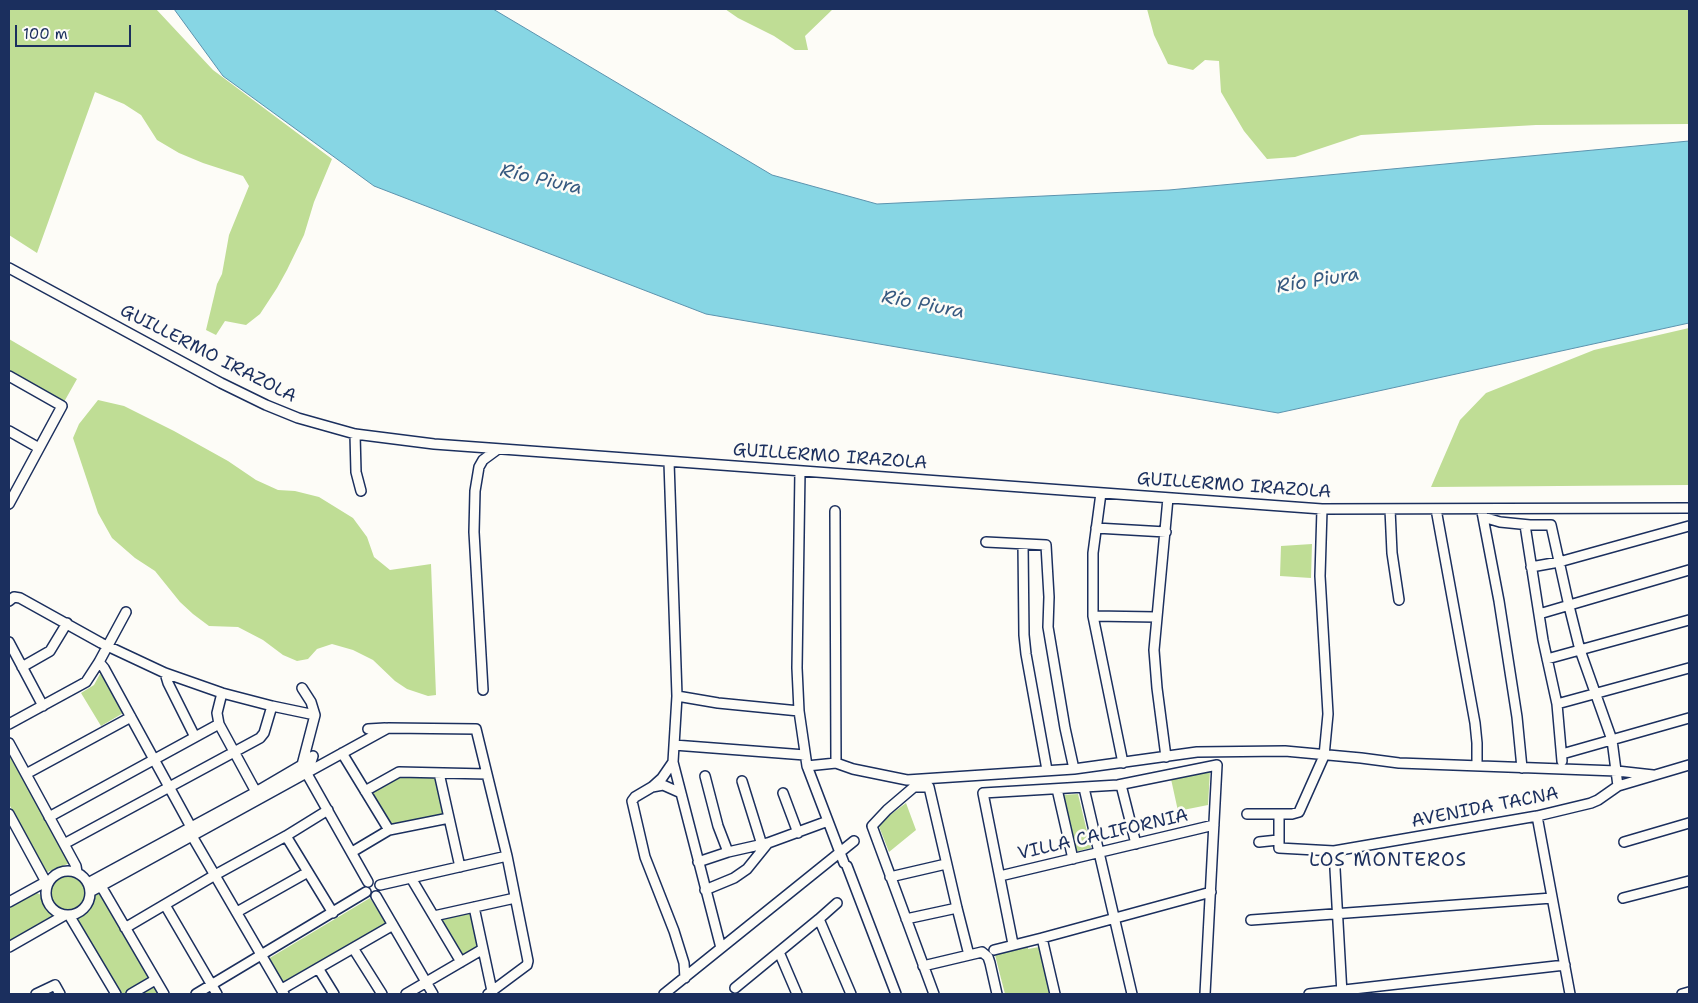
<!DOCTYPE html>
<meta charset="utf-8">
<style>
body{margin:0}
#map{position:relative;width:1698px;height:1003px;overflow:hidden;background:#fdfcf7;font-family:"Shantell Sans",sans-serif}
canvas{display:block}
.frame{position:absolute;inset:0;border:10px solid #1b2f5e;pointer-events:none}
.scale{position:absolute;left:15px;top:25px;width:116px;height:22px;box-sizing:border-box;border:2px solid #1b2f5e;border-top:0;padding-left:6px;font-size:15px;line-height:18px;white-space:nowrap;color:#1b2f5e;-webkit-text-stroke:4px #fdfcf7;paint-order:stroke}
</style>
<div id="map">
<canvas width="1698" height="1003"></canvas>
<div class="frame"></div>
<div class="scale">100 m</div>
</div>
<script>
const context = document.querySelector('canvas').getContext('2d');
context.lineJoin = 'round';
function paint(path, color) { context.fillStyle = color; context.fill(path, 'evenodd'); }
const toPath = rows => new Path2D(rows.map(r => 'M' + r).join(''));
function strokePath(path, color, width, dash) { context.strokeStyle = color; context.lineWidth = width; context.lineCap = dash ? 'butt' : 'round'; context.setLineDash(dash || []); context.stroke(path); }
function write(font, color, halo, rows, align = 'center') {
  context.font = font + ' "Shantell Sans",sans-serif'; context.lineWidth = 5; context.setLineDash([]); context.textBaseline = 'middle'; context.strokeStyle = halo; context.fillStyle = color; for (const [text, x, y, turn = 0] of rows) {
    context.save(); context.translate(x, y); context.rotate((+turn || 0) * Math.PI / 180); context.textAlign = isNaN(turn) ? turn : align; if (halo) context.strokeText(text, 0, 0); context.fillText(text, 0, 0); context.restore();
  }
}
paint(toPath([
 [9,9,156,9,213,70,332,159,314,202,304,235,287,270,277,288,260,314,246,325,225,321,216,335,206,330,217,284,222,274,229,235,249,186,243,176,203,163,179,153,157,140,141,115,124,104,95,92,37,253,9,235],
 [725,9,833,9,805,36,808,50,795,50,774,36,738,18],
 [1147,9,1689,9,1689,124,1536,125,1361,135,1295,157,1267,159,1244,131,1221,92,1219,61,1205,60,1193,70,1168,64,1154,35],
 [1689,328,1689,485,1431,487,1460,420,1486,393,1594,350],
 [9,339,77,379,64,402,9,370],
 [98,400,124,406,174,431,228,461,256,480,278,490,295,491,319,497,353,518,367,537,374,557,390,570,431,564,436,695,428,696,407,689,395,681,373,660,353,650,332,644,317,649,308,659,297,661,283,655,263,640,238,627,209,626,193,614,180,602,155,571,135,558,112,538,98,513,73,438,79,424],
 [1312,544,1311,578,1280,576,1281,546],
 [101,672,125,712,101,726,81,693,94,685],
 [9,750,70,863,45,873,9,804],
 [1210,771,1208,805,1178,811,1171,779],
 [401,775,436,776,445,815,392,828,370,793],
 [1078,794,1091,848,1074,852,1062,795],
 [906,803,916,830,889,852,878,824],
 '49 893a19 19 0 1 1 38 0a19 19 0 1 1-38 0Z',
 [98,891,159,994,121,994,77,918,87,912,94,894],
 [35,892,41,895,48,911,53,916,53,919,9,943,9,906],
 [370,898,387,924,283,985,268,959],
 [471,911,480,948,463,959,439,919],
 [1028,946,1028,949,1039,947,1051,994,1005,994,995,955]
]), '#bfdd95');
const water = toPath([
 [174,9,493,9,772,175,877,204,1169,190,1689,141,1689,323,1278,413,706,314,374,186,223,76,174,9]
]);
paint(water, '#87d6e4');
strokePath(water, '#5c93ae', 1);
const minor = toPath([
 [9,268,221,383,266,405,298,418,355,434,434,444,1322,509,1689,508],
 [9,376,62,406,9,504],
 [9,431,39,448],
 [355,434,356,472,361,491],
 [669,462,677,696,673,762,721,948],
 [800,471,797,668,799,711,807,766,836,763,835,511],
 [1101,493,1093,553,1093,616,1123,763],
 [1390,509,1392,553,1399,600],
 [1436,509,1475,723,1477,743,1477,766],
 [1482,512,1499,601,1517,717,1522,768],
 [1483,517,1500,522,1530,525,1551,525,1569,606,1580,650,1612,740,1618,786],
 [1525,525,1543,640,1557,704,1562,761],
 [1096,528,1166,532],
 [986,542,1046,545,1049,597,1048,627,1065,728,1074,769],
 [1023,544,1024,635,1026,654,1047,770],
 [1531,567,1559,562,1689,526],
 [9,601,14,597,20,598,101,643,165,673,222,693,272,706,315,715],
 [1539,614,1689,570],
 [1093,616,1156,617],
 [9,642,43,706],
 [1547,659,1689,620],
 [99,662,104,668,191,827],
 [22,667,50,651,67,623],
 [165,673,168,683,195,737],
 [483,690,474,532,475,491,479,467,483,460,498,449],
 [677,696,718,703,799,711],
 [1557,704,1689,668],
 [9,724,86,682,99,662,126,612],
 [219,724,256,792],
 [368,729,385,728],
 [9,743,76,866,77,872],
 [674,745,805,755],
 [342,753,389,830],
 [1562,754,1689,718],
 [313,756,307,774,368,882],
 [1166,757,1157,688,1154,650,1168,498],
 [673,762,662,778,652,787,635,797,632,801,645,857,674,931,684,963,685,978],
 [836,763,853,769,907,780,1074,769,1197,752,1285,751,1361,758,1399,763,1617,771,1653,775],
 [807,766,844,863],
 [439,773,460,867],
 [26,774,131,717],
 [705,776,718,826,728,852],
 [742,781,762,845],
 [1121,785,1136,844],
 [652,787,663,785,681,793],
 [1084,788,1132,994],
 [1057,789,1073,859],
 [365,791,399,772,487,774],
 [783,793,798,833],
 [9,814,46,882],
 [1247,814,1292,814,1299,812,1324,756,1328,714,1320,576,1322,509],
 [1279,814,1279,848,1334,851,1537,816,1591,803,1598,800,1618,786,1689,765],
 [1537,816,1570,994],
 [49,817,219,724,217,713,222,693],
 [192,836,284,994],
 [286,836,333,913],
 [1259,842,1278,840],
 [1624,842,1689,823],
 [64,844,260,738,264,733,272,706],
 [1334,851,1342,994],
 [352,852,389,830,449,818],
 [698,862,728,852,768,843,828,821],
 [847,866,896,994],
 '46 893a22 22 0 1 1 44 0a22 22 0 1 1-44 0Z',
 [1000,876,1214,825],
 [890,877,946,864],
 [411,878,461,962],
 [88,883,256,792,302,765,315,715,311,702,302,688],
 [380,885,507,856],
 [101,886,164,994],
 [705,890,734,878,747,869,768,843],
 [90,892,388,728,476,729,507,856,528,961,527,965,488,994],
 [376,896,433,994],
 [1623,898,1689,881],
 [9,902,49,880],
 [165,905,217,994],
 [474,907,492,991],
 [237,912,308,872],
 [69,915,116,994],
 [434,916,515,898],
 [819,919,837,903],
 [906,919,957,908],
 [1251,920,1552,898],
 [125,928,215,875,286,836,328,810],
 [1042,938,1211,892],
 [1013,944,983,793,1118,785,1217,765,1205,994],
 [9,947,65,915],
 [353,948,382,994],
 [994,950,1042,938,1055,994],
 [779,952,797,994],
 [923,966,982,952,988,957,990,963,997,994],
 [318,968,334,994],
 [735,988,819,919,851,994],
 [282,989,393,925],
 [36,994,55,985,60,994],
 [131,994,155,980],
 [196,994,366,892],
 [406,994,483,949],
 [664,994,854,841],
 [934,994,872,826,887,810,914,787,929,787,957,908,969,955],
 [1309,994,1565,965],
 [1682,994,1689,992]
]);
strokePath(minor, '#1b2f5e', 12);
strokePath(minor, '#fdfcf7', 9);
write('18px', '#1b2f5e', '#fdfcf7', [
 ["GUILLERMO IRAZOLA",208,354,27],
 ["GUILLERMO IRAZOLA",830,457,4],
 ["GUILLERMO IRAZOLA",1234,486,4],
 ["AVENIDA TACNA",1485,808,-11],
 ["VILLA CALIFORNIA",1103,835,-13]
]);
write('italic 19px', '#365980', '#fdfcf7', [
 ["Río Piura",541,180,13],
 ["Río Piura",1318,281,-9],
 ["Río Piura",923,305,11]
]);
context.letterSpacing = '1px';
write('19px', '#1b2f5e', '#fdfcf7', [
 ["LOS MONTEROS",1388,861]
]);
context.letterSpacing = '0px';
</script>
